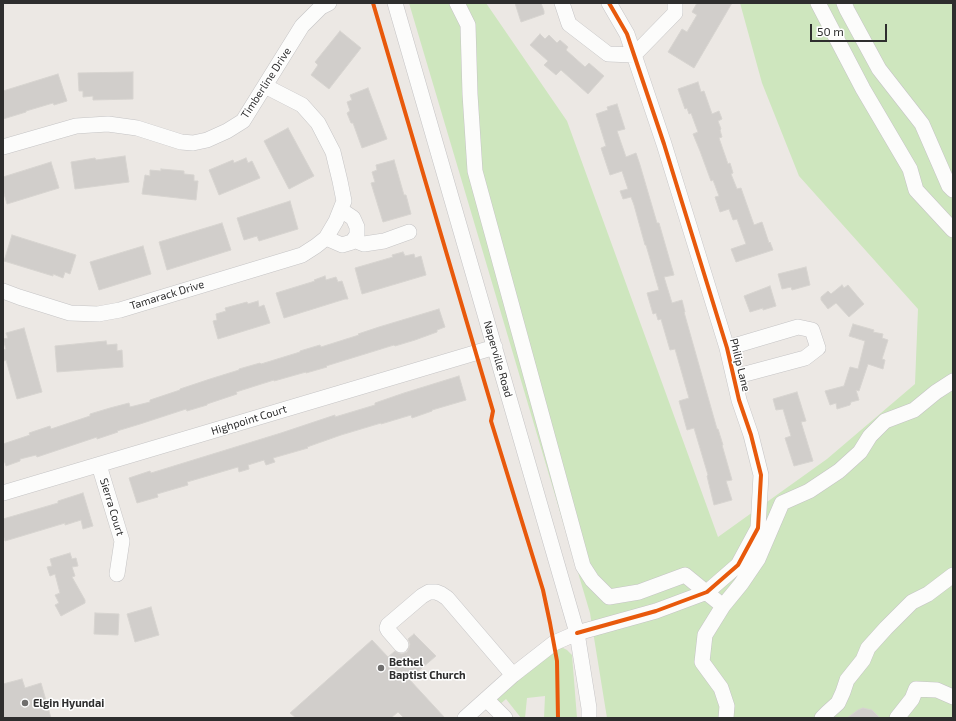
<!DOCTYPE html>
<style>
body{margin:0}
#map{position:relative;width:956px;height:721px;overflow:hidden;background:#ece8e4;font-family:"Exo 2",sans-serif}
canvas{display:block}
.frame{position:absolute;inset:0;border:4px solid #2e2e2e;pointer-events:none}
.scale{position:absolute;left:810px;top:24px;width:77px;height:18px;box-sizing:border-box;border:2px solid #2e2e2e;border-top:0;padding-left:5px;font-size:12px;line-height:14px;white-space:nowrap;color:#2e2e2e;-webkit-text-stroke:3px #fff;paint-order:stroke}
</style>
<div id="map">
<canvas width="956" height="721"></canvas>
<div class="frame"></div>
<div class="scale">50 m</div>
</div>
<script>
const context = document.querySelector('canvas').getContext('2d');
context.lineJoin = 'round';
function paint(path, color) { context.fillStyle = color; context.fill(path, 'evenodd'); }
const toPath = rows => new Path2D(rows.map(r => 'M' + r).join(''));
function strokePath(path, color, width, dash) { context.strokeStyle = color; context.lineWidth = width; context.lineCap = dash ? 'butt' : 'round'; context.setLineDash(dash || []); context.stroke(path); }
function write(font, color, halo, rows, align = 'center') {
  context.font = font + ' "Exo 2",sans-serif'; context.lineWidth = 3; context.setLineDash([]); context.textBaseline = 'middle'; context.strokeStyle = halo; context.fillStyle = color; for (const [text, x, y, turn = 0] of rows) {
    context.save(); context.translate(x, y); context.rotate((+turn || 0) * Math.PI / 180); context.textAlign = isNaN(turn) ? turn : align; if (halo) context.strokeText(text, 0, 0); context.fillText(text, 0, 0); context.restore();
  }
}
paint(toPath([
 [409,3,486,3,567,121,718,537,827,459,915,384,918,309,799,176,762,83,740,3,953,3,953,718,607,718,590,613],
 [558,648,563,648,567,650,572,655,577,718,544,718,545,696,527,698,525,718,521,718,506,699,498,706,492,700]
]), '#cee6be');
const building = toPath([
 [515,3,541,3,544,11,544,14,521,22,515,3],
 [697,3,732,3,694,68,668,52,682,29,687,32,697,15,692,12,697,3],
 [340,31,361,48,329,89,311,75,318,65,315,62,340,31],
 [540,34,545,39,549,35,557,43,560,40,568,47,566,50,585,67,589,63,604,76,588,94,561,70,556,75,544,65,548,61,530,45,540,34],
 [133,72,133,99,93,100,93,96,83,97,83,91,79,91,78,73,133,72],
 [58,74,67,101,54,105,53,103,26,111,26,112,3,119,3,91,58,74],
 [698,82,701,92,704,91,712,114,719,111,722,119,718,121,721,129,720,130,722,137,719,138,728,164,730,163,733,173,731,174,737,189,741,188,754,225,762,222,769,243,770,242,773,250,736,262,731,249,746,244,737,219,733,220,729,209,720,212,715,197,719,196,713,180,711,181,700,151,693,134,698,132,691,113,689,114,687,108,685,109,678,89,698,82],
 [368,88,387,139,362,148,353,123,351,123,347,113,350,111,347,102,352,100,350,95,368,88],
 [617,104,625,129,617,131,626,157,636,153,640,165,657,223,659,223,674,275,664,277,672,303,682,300,685,312,684,312,717,429,718,429,723,445,722,445,732,480,726,481,732,500,714,505,707,476,708,475,694,428,687,430,679,401,689,398,675,349,670,350,661,319,658,320,656,313,653,314,647,293,659,290,646,245,645,245,634,205,631,197,623,199,620,191,628,189,622,171,610,175,601,148,606,146,596,114,608,110,607,107,617,104],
 [288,128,314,176,289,189,264,141,288,128],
 [125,156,129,182,75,189,71,162,95,158,96,160,125,156],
 [246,158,248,163,252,161,260,178,219,195,209,170,233,160,234,163,246,158],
 [394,160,404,195,406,195,411,214,383,222,371,183,375,182,372,172,377,170,376,165,394,160],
 [51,162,59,188,7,204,3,190,3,177,51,162],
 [161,169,184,171,184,174,194,175,194,181,198,181,196,200,142,194,145,175,150,176,150,170,161,171,161,169],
 [290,201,298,229,259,241,257,236,244,240,237,218,290,201],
 [222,223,231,250,167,270,159,242,222,223],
 [12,235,76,255,70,274,65,272,63,278,53,274,53,276,4,261,12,235],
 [143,246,151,274,99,290,90,262,143,246],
 [403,252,405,256,414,254,415,258,421,256,426,275,362,294,355,268,393,257,392,255,403,252],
 [806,267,810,285,792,290,791,287,782,289,778,274,806,267],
 [325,276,326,280,336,277,338,282,342,281,348,299,345,299,284,318,276,293,315,281,314,280,325,276],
 [842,285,844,288,848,285,864,304,849,317,836,303,828,309,821,300,821,297,828,291,831,294,842,285],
 [770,286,776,306,763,310,763,308,750,312,744,296,770,286],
 [258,301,259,307,264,305,270,323,218,339,213,321,217,320,216,314,226,311,225,308,247,302,248,304,258,301],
 [439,309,445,327,437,330,437,332,415,340,395,346,394,345,326,366,327,367,306,373,306,372,274,381,274,380,236,392,237,394,207,404,207,405,187,411,186,409,140,424,117,431,118,432,97,439,97,437,37,457,36,455,20,459,20,461,6,466,3,457,3,444,30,435,29,433,50,426,51,429,90,416,90,414,110,408,129,403,130,407,150,402,150,400,180,390,180,389,210,379,239,370,239,369,260,363,261,364,300,352,300,351,320,345,321,347,359,335,358,334,379,327,439,309],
 [853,324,874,330,873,332,883,334,882,338,888,340,882,359,885,360,883,369,868,364,859,391,856,390,859,400,851,402,850,405,837,409,836,403,830,405,825,391,844,386,850,367,858,369,865,341,849,336,853,324],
 [24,328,42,392,17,399,6,360,4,361,3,356,3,350,6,349,3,339,8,338,6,333,24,328],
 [106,341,107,345,117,344,117,351,122,350,123,367,57,372,55,346,106,341],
 [459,376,466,400,432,410,432,411,412,418,411,415,381,424,381,423,341,435,307,447,308,448,273,458,275,462,266,465,264,460,248,465,249,469,239,472,238,467,187,482,188,485,157,494,158,497,137,503,129,478,150,471,151,473,281,433,335,415,335,417,375,405,375,403,404,393,459,376],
 [797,392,806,421,801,422,813,461,794,466,785,438,791,436,783,409,776,410,773,399,797,392],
 [83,493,93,526,83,529,81,520,65,525,65,523,5,541,3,535,3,519,58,503,58,501,83,493],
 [70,553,72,559,76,558,78,566,72,567,75,576,72,577,85,600,85,603,61,616,55,605,59,603,55,595,60,593,55,574,50,576,47,567,52,566,50,559,70,553],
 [151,607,159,635,135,642,127,614,151,607],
 [95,613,119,614,118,635,94,634,95,613],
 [414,634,436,656,409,679,445,718,404,718,398,712,391,718,296,718,290,713,372,640,388,657,395,651,398,653,402,654,407,652,409,648,410,644,408,639,414,634],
 [22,679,25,688,41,683,51,718,3,718,3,684,22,679],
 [863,708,867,709,872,710,880,718,847,718,858,710,863,708]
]);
paint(building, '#d1cecb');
strokePath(building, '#d7d4d0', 1);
const minor = toPath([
 [395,3,577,633,589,708,589,718],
 [457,3,468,25,470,94,475,171,583,566,592,580,609,597,639,592,685,575,723,606,705,635,702,662,721,688,727,706,726,718],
 [562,3,569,24,608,54,634,55,675,13,675,3],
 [818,3,863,89,910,169,916,190,953,230],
 [844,3,847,10,879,69,922,124,949,186,953,190],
 [3,147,76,126,108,124,137,128,181,142,193,143,207,140,227,131,243,121,302,26,321,7,329,3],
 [326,238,342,245,352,242,357,235,357,227,353,218,341,210],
 [354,240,364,244,384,241,409,232],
 [3,291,19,297,70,313,98,314,120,310,302,255,316,246,326,238,336,221,344,201,340,181,333,152,318,123,302,105,265,86],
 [727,348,798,327,812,330,818,348,805,358,734,377],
 [99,465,122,541,117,574],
 [3,493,495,347],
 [723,606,741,584,758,559,782,503,809,491,839,471,860,452,870,436,885,421,914,410,936,392,953,381],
 [401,645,388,630,387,628,388,625,422,596,429,592,436,592,441,594,447,598,513,675],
 [486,699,505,718],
 [465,718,513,675,554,643,577,633,656,611,707,592,738,565,758,528,761,475,751,435,739,400,727,348,664,144,627,34,609,3],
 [822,718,828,712,838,703,843,692,847,680,863,660,868,648,886,628,912,602,928,594,953,575],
 [897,718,912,699,916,689,937,690,953,697]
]);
strokePath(minor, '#c5c4c5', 16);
strokePath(minor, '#fcfcfb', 15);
strokePath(toPath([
 [373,3,455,282,493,411,491,421,543,590,550,623,557,661,558,718],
 [577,633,656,611,707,592,738,565,758,528,761,475,751,435,739,400,727,348,664,144,627,34,609,3]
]), '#e8590c', 4);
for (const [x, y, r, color] of [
 [381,668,4,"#706f6e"],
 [25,703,4,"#706f6e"]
]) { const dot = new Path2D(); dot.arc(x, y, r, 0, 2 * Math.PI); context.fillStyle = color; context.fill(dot); strokePath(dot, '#fff', 1.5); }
write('11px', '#2e2e2e', '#fff', [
 ["Timberline Drive",266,83,-57],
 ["Tamarack Drive",167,295,-17],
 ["Naperville Road",498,359,74],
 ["Philip Lane",740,365,76],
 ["Highpoint Court",249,420,-17],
 ["Sierra Court",112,507,73]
]);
write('bold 11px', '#2e2e2e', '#fff', [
 ["Bethel",389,662],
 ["Baptist Church",389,675],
 ["Elgin Hyundai",33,703]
], 'left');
</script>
